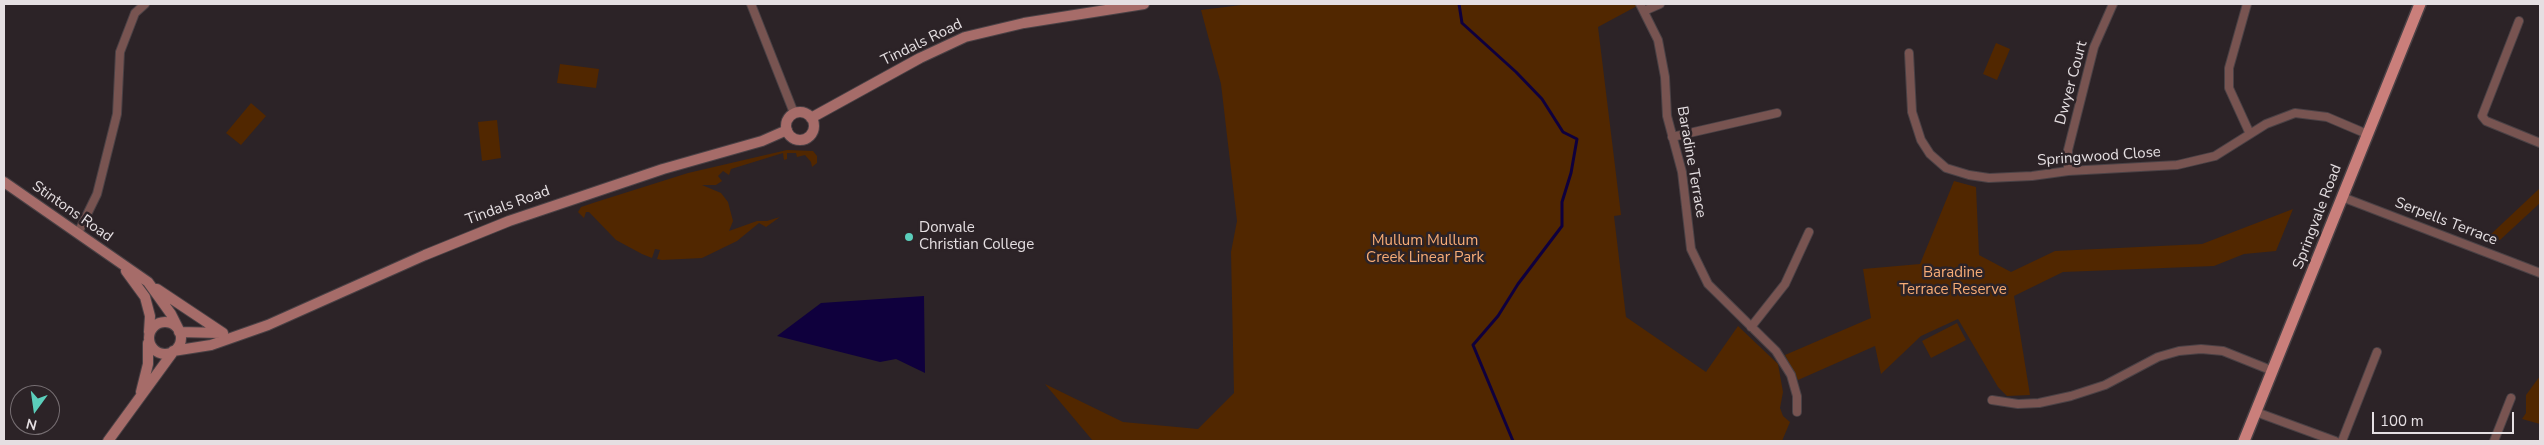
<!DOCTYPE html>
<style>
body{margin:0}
#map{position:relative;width:2544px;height:445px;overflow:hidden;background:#2c2327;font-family:"Nunito Sans",sans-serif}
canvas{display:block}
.frame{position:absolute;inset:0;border:5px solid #e5dfe2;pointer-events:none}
.north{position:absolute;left:10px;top:385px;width:50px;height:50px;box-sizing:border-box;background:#2c2327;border:1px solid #766e72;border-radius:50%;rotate:194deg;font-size:14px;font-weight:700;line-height:20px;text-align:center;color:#e5dfe2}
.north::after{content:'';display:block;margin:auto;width:18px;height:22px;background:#5bcebb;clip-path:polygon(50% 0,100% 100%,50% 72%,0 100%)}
.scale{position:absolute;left:2372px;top:412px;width:142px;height:22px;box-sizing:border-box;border:2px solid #e5dfe2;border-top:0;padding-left:6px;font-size:15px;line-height:18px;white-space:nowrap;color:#e5dfe2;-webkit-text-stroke:4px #2c2327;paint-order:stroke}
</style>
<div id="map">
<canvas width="2544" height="445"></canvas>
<div class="frame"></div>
<div class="north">N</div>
<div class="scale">100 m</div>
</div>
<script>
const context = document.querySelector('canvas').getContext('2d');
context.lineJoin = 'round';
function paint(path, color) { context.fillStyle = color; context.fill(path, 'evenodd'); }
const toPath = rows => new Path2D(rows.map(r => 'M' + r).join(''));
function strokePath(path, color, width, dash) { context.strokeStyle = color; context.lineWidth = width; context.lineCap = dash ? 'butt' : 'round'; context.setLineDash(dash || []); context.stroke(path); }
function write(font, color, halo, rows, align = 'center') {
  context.font = font + ' "Nunito Sans",sans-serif'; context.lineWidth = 5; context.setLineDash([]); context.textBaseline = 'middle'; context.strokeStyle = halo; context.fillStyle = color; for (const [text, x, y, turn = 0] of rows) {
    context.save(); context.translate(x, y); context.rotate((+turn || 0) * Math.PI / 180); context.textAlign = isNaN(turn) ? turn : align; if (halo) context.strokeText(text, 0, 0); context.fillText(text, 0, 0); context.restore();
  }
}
paint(toPath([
 [1250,4,1636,4,1637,6,1598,27,1621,215,1614,216,1626,317,1706,372,1738,326,1778,364,1783,392,1780,408,1783,416,1790,422,1782,441,1093,441,1045,384,1123,422,1198,429,1234,393,1231,252,1237,221,1221,84,1201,10],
 [1996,43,2010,49,1997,80,1983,74],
 [560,64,599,69,596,88,557,83],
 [251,103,266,116,241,145,226,133],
 [497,120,501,158,482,161,478,122],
 [787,150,813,151,817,156,817,163,812,167,811,162,805,155,797,157,796,153,787,153,787,159,784,160,783,153,731,169,729,175,723,171,718,176,722,181,716,185,702,185,721,193,728,202,733,221,729,231,757,221,767,221,780,217,766,227,759,223,737,241,702,258,662,260,657,259,660,250,655,249,652,258,642,254,616,240,589,212,586,212,584,218,578,212,581,207,596,202,688,173],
 [1954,181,1976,187,1979,255,2011,272,2055,251,2202,244,2293,209,2276,251,2244,254,2214,266,2063,272,2014,296,2030,395,2007,396,1998,387,1958,319,1921,336,1881,374,1875,346,1798,380,1785,355,1871,318,1863,269,1920,264],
 [2540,188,2540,203,2500,240,2489,236],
 [1957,323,1966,340,1931,358,1922,341],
 [2540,376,2540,424,2522,419,2526,413,2526,395]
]), '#512700');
paint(toPath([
 [924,296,925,373,896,359,880,362,777,336,821,303]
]), '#0f003d');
strokePath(toPath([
 [1459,4,1462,23,1516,72,1542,99,1563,132,1577,139,1571,173,1562,202,1562,226,1518,284,1498,316,1473,345,1513,441]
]), '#0f003d', 3);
const street = toPath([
 [751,4,794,113],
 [1640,4,1658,40,1665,77,1667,116,1682,172,1691,249,1708,284,1776,351,1791,375,1797,396,1797,412],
 [2247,4,2229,68,2229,88,2250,134],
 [1644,11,1660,4],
 [2519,21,2482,116,2486,121,2540,143],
 [1909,53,1912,112,1921,140,1930,154,1946,168,1969,175,1989,178,2032,176,2068,171,2177,165,2215,156,2266,124,2295,113,2327,117,2367,134],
 [1672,137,1777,113],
 [2068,171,2068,150,2094,47,2113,4],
 [2342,197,2540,273],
 [78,233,97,194,117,114,120,52,135,13,145,4],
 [1751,327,1785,284,1809,232],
 [1992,400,2018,404,2039,403,2071,396,2105,385,2158,357,2179,351,2201,349,2223,351,2273,371],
 [2256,412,2335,441],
 [2342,441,2377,352],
 [2494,441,2511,398]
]);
const secondary = toPath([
 '786 126a14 14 0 1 1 28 0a14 14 0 1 1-28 0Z',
 [811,118,920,58,965,37,1024,23,1144,4],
 [4,182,148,282,171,314,179,330],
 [126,271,145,297,150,316,149,332],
 [157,289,223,333],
 '149 338a16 16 0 1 1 32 0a16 16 0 1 1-32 0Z',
 [179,332,221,333],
 [173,351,211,345,268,325,425,255,509,221,663,169,762,141,787,130],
 [141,392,148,364,148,343],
 [108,441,173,352]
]);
const primary = toPath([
 [2244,441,2420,4]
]);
strokePath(street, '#4a4145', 10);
strokePath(secondary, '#4a4145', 12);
strokePath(primary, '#4a4145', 14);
strokePath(street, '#785451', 8);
strokePath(secondary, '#a66c69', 10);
strokePath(primary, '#ca7f7b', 11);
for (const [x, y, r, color] of [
 [909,237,5,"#5bcebb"]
]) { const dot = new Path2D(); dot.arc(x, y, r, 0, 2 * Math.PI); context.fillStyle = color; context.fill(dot); strokePath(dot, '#2c2327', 2); }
write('15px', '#e5dfe2', '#2c2327', [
 ["Tindals Road",922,43,-26],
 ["Dwyer Court",2072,83,-75],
 ["Springwood Close",2099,157,-4],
 ["Baradine Terrace",1691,162,80],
 ["Tindals Road",508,206,-20],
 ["Stintons Road",72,212,35],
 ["Springvale Road",2318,217,-69],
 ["Serpells Terrace",2446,222,21]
]);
write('15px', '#e5dfe2', '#2c2327', [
 ["Donvale",919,228],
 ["Christian College",919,245]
], 'left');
write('15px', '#f7ac76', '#2c2327', [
 ["Mullum Mullum",1425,241],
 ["Creek Linear Park",1425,258],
 ["Baradine",1953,273],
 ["Terrace Reserve",1953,290]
]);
</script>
